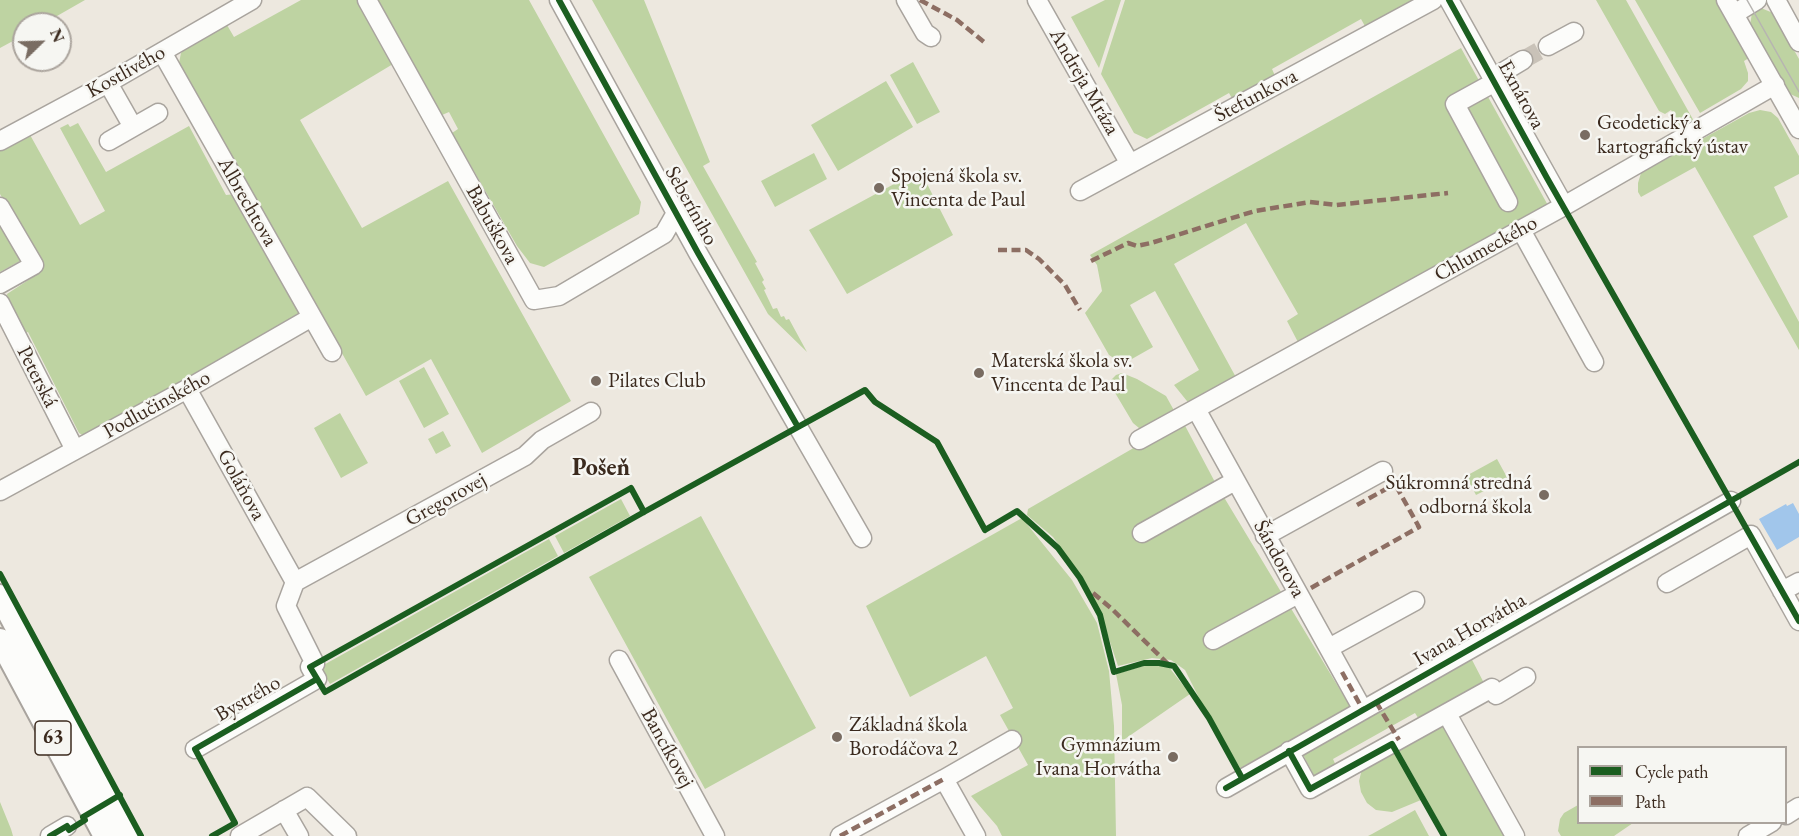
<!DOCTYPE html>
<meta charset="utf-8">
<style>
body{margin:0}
#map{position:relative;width:1799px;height:836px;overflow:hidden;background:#ede8df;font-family:"EB Garamond",serif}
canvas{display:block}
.legend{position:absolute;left:1577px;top:746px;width:210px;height:78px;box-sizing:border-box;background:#f6f6f2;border:2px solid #aba49d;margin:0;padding:8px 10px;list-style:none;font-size:18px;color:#3b2a1e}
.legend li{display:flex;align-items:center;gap:12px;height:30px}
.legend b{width:30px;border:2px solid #aba49d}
.north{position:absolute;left:12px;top:12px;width:60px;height:60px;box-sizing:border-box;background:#f6f6f2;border:2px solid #aba49d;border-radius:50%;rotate:67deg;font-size:16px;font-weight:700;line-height:24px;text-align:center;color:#3b2a1e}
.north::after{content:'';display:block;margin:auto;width:21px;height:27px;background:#796c62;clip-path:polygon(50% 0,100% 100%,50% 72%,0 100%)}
</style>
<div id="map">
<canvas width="1799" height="836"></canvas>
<ul class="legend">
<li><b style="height:8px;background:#1b5e20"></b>Cycle path</li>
<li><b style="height:8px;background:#8d6e63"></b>Path</li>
</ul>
<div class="north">N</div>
</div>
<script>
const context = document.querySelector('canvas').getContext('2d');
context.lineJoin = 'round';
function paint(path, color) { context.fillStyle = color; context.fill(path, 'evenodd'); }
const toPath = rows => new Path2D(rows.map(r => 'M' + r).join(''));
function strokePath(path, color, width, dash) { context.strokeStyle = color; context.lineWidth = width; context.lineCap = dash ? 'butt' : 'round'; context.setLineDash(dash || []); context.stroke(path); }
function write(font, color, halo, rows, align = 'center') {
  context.font = font + ' "EB Garamond",serif'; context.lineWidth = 5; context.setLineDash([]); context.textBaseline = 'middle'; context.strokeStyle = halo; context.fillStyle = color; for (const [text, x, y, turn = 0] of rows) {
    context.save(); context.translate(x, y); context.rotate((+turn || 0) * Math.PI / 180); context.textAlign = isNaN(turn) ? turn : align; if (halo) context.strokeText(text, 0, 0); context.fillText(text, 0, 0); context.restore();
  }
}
paint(toPath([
 [0,0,85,0,43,24,24,24,24,35,0,48],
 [301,0,357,0,393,64,300,120,362,228,448,181,571,401,482,453,431,359,366,396,179,63,181,53,187,47,227,25,234,37],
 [375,0,529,0,641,202,639,214,544,267,530,263,517,246,452,133,458,129,449,112,442,115],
 [592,0,644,0,710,162,703,166,757,262,755,263,764,280,762,282,766,289,764,290,773,309,777,308,781,317,784,316,786,320,789,319,807,352,768,314],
 [1105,0,1121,0,1099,68,1071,17],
 [1125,0,1416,0,1366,28,1361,19,1272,69,1276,78,1234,102,1229,93,1147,139,1134,133,1101,74],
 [1596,0,1626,0,1695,123,1682,130,1671,110,1665,114,1659,111],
 [1635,0,1716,0,1749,58,1744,61,1748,73,1748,81,1741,89,1700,113],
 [1761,8,1773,13,1799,59,1799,98,1788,93,1750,25,1752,13,1756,9],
 [1461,48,1550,209,1300,346,1287,321,1298,314,1246,223,1174,264,1238,381,1191,406,1174,385,1199,370,1155,291,1130,305,1153,347,1123,364,1109,355,1085,313,1102,291,1097,265,1090,255],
 [913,62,940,112,917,124,890,75],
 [886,81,913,127,838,171,811,125],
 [1760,110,1771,112,1778,118,1799,156,1799,174,1774,187,1788,217,1753,236,1799,322,1799,350,1695,167,1641,197,1638,192,1638,183,1641,173,1749,113],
 [78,123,106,172,189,126,226,195,236,194,306,316,89,439,79,433,28,332,19,336,9,315,7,294,39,273,35,257,0,194,0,149,29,133,80,225,105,211,60,128,68,124,70,127],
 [814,153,827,179,775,207,761,181],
 [920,170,953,235,847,294,809,230],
 [0,222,20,261,0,272],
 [424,367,449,414,424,428,399,381],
 [1122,373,1137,379,1166,396,1176,414,1149,429,1139,428,1133,423,1111,386,1111,380,1116,375],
 [340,413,368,463,341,478,314,428],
 [1182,420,1216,484,1351,708,1240,768,1201,702,1185,670,1171,660,1152,658,1118,666,1100,612,1084,580,1053,537,1027,515,1028,509],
 [443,431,451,446,436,454,428,439],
 [1497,459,1508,479,1476,495,1466,476],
 [621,499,630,516,564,553,555,536],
 [701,516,816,728,705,789,589,577],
 [1022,518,1072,580,1097,623,1109,671,1114,726,1116,836,1002,836,997,826,971,796,1028,765,1000,715,1013,708,986,656,910,697,866,606],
 [549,539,558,556,330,684,320,667],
 [1470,656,1485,685,1420,721,1415,713,1333,759,1337,768,1316,779,1301,751],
 [1147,665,1168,666,1190,694,1122,741,1122,705,1116,674],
 [1447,723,1510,836,1447,836,1396,745],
 [1392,748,1421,800,1392,812,1376,810,1367,803,1361,792,1359,781,1362,769],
 [0,802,11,829,13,836,0,836],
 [1578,805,1578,822,1633,823,1614,836,1561,836,1558,831,1560,819,1564,813],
 [1415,810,1429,836,1368,836,1372,834]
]), '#bed3a2');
paint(toPath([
 [1793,503,1799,514,1799,537,1777,550,1759,519,1786,504,1787,506]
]), '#a1c6eb');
strokePath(toPath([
 [1523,60,1548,46]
]), '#c9c2b8', 18, [18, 9]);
const minor = toPath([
 [367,0,534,300,559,296,664,234,676,213],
 [559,0,698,253,862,538],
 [906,0,925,33,931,37],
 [1037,0,1130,164],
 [1449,0,1564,206],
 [1726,0,1799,129],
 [1776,0,1799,42],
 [1734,14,1757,0],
 [1548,46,1574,32],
 [162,52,332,352],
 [1503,72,1523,60],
 [1495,82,1455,104,1508,202],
 [108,83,133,127],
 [0,141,108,83,252,0],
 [109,141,158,113],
 [1080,191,1433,0],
 [0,207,34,265,0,284],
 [1521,230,1594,362],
 [0,303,75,450],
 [187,389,295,582],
 [1196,409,1363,710],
 [1139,440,1564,206,1775,85],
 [0,491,187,389,312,317],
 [1142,533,1235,481],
 [1265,536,1383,471],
 [295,582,525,456,542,440,591,412],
 [1667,583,1751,535,1799,621],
 [1782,591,1799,582],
 [1213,640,1298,594],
 [1329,648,1415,601],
 [619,660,715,836],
 [1447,714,1515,836],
 [195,749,317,679,310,667,315,664,286,606,295,582],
 [1289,751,1310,789,1492,688,1496,695,1526,677],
 [1226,788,1731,501],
 [284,810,299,836],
 [1786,815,1799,807],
 [50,836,67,826],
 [240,836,307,797,347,836],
 [840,836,944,779],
 [976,836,944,779,1012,740],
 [1748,836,1772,822]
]);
const major = toPath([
 [0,596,127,836],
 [0,640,105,836]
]);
strokePath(minor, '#a9a49e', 21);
strokePath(major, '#a9a49e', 26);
strokePath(minor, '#fcfcfa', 18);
strokePath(major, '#fcfcfa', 22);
strokePath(toPath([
 [1747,0,1799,92]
]), '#b7b4b1', 1.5);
strokePath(toPath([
 [920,0,957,20,984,42,988,43],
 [998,250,1026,250,1039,259,1065,285,1080,310],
 [1091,261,1128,243,1137,246,1151,243,1255,211,1310,202,1336,205,1448,193],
 [1357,505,1395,484],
 [1311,588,1419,527,1395,484,1408,476],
 [1093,593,1112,609,1169,665],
 [1342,672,1363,710],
 [1376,702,1399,740],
 [840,836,944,779]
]), '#8d6e63', 4.5, [9, 4.5]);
strokePath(toPath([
 [559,0,698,253,798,427],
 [1449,0,1547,178,1799,621],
 [644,512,631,488,310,667,325,692,644,512,865,390,875,402,937,442,985,530,1017,511,1058,548,1080,578,1100,615,1114,672,1144,663,1159,663,1174,666,1209,718,1242,778],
 [0,574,141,836],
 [1289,751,1310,789,1392,744,1444,836],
 [1226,788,1799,462],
 [50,836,67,826,69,830,85,820,83,817,120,795],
 [212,836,235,823,195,749,317,679]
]), '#1b5e20', 6);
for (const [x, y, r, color] of [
 [1585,135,6,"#796c62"],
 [879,188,6,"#796c62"],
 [979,373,6,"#796c62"],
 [596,381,6,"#796c62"],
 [1544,495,6,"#796c62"],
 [837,737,6,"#796c62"],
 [1173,757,6,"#796c62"]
]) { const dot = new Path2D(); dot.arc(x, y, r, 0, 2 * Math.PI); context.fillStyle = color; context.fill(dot); strokePath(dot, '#f6f6f2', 2); }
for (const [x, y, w] of [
 [53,738,36]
]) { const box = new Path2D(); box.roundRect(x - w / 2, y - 17, w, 34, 4.5); context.fillStyle = '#f6f6f2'; context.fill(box); strokePath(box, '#3b2a1e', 1.5); }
write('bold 20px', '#3b2a1e', null, [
 ["63",53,738]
]);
write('21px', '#3b2a1e', '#f6f6f2', [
 ["Kostlivého",126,72,-29],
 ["Andreja Mráza",1084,82,60],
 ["Exnárova",1521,95,61],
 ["Štefunkova",1256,96,-28],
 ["Albrechtova",247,202,60],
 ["Seberíniho",691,206,61],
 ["Babuškova",492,225,61],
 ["Chlumeckého",1486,249,-29],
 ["Peterská",37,377,63],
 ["Podlučinského",157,405,-29],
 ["Goláňova",241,485,61],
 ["Gregorovej",446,500,-29],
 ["Šándorova",1279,559,61],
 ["Ivana Horvátha",1470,630,-30],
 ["Bystrého",248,699,-30],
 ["Bancíkovej",667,748,61]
]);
write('21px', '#3b2a1e', '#f6f6f2', [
 ["Geodetický a",1597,123],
 ["kartografický ústav",1597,147],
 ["Spojená škola sv.",891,176],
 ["Vincenta de Paul",891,200],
 ["Materská škola sv.",991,361],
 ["Vincenta de Paul",991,385],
 ["Pilates Club",608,381],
 ["Súkromná stredná",1532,483,"right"],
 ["odborná škola",1532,507,"right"],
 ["Základná škola",849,725],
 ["Borodáčova 2",849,749],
 ["Gymnázium",1161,745,"right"],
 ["Ivana Horvátha",1161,769,"right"]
], 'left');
write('bold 24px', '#3b2a1e', '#f6f6f2', [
 ["Pošeň",601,468]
]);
</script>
